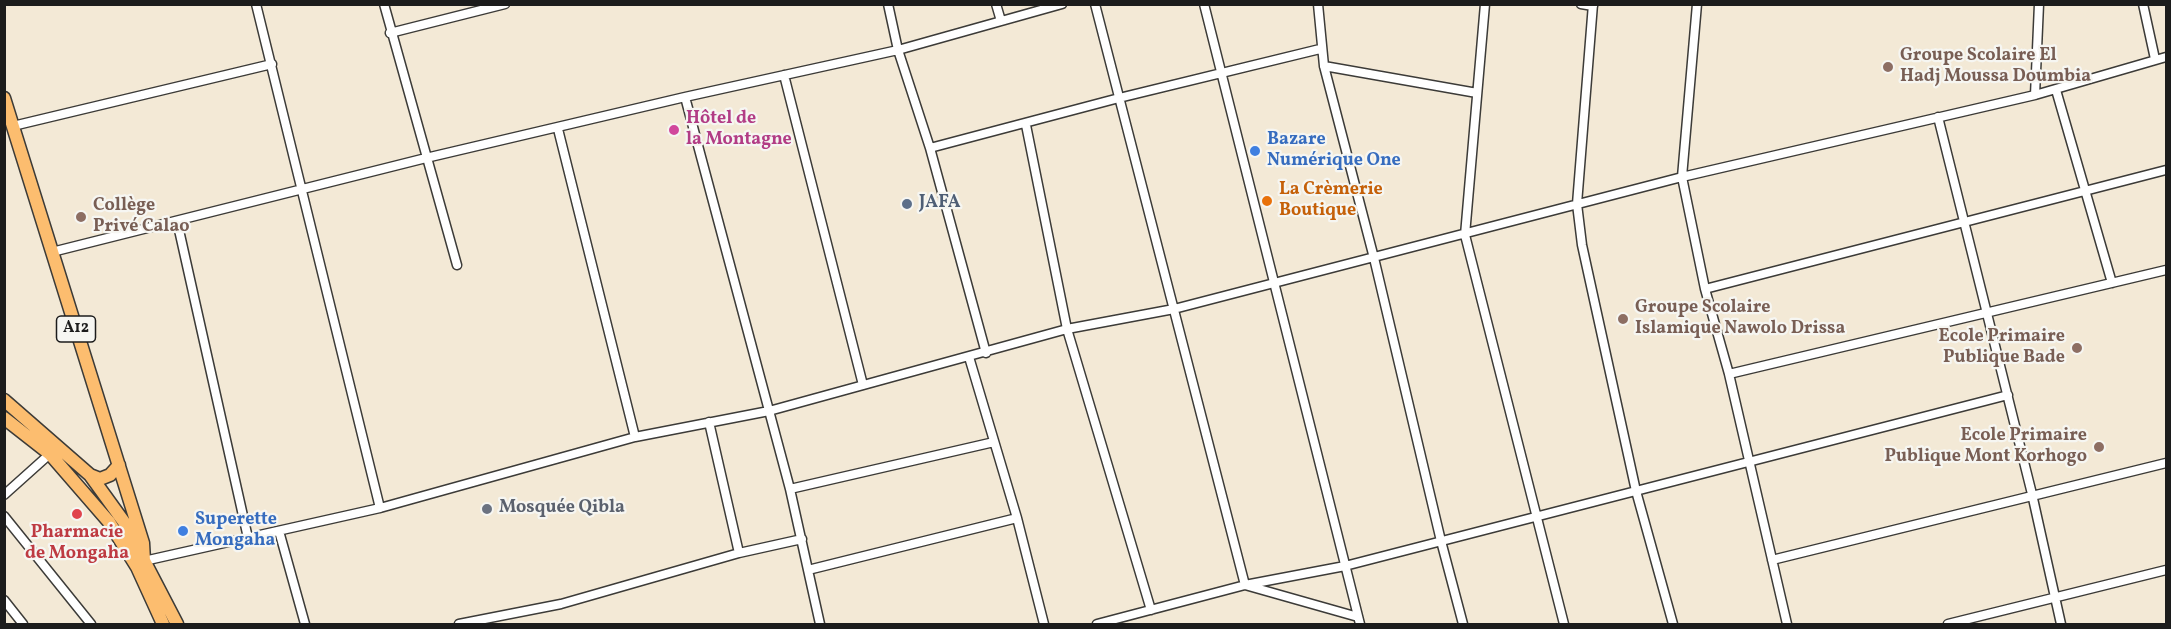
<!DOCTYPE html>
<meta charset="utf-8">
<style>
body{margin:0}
#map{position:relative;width:2171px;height:629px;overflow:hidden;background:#f3e9d6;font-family:Vollkorn,serif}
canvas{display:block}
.frame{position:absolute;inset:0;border:6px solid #1c1c1c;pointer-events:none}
</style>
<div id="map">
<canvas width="2171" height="629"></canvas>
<div class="frame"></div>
</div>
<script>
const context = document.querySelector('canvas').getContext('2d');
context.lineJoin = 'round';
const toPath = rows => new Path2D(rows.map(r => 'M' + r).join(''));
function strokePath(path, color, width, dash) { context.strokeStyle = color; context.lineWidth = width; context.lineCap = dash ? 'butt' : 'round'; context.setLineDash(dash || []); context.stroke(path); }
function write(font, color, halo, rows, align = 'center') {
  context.font = font + ' Vollkorn,serif'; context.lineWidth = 4.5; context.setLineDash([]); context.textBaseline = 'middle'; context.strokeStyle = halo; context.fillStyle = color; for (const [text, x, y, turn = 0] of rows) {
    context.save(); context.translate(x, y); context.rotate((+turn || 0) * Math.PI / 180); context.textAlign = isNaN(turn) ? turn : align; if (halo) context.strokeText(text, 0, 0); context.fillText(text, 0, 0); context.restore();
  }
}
const street = toPath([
 [256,4,380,508],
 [384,4,457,265],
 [888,4,898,50,930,148,986,353],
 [996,4,1001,21],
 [1095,4,1245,585,1358,617],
 [1204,4,1360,624],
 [1318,4,1324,66,1374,258,1441,541,1463,624],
 [1485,4,1465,235,1564,624],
 [1581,4,1593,6],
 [1593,4,1577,204,1582,245,1636,491,1673,624],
 [1697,4,1682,177,1705,289,1729,374,1787,624],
 [2143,4,2155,59],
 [390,33,505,4],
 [1324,66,1477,93],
 [784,75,863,385],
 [2056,90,2112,283],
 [2035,95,2039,4],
 [685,97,790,489,820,624],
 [1938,117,2032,494,2061,624],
 [1026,125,1067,329,1151,610],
 [13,126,272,64],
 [558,129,635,437],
 [930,148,1119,98,1320,49],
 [177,221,248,538],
 [52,252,426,158,685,97,898,50,1062,4],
 [1705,289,2166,170],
 [969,357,1017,518,1044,624],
 [1729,374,2166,270],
 [709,422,739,553],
 [790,489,994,442],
 [4,495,52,452],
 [4,516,91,624],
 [279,531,305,624],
 [1772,560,2166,463],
 [144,561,380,508,635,437,769,411,1067,329,1174,309,1682,177,2035,95,2166,57],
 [808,570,1017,518],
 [4,600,23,624],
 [459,624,561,604,739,553,802,539],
 [1097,624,1245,585,1345,566,2008,395],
 [1948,624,2166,570]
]);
const primary = toPath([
 [4,98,143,543,144,561,137,567],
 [4,400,90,475,124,522,177,624],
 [4,418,50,454,109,522,137,567,163,624],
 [90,475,100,479,110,475,119,465]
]);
strokePath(street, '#3c3b38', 11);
strokePath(primary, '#3c3b38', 15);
strokePath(street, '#fff', 8);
strokePath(primary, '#fcbd6f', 12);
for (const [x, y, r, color] of [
 [1888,67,6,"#8d6e63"],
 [674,130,6,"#d1479c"],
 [1255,151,6,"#3f7fe0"],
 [1267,201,6,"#e8710a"],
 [907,204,6,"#5c6f8a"],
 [81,217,6,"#8d6e63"],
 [1623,319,6,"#8d6e63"],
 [2077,348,6,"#8d6e63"],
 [2099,447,6,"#8d6e63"],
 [487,509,6,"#6b7280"],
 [77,514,6,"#e0444e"],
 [183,531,6,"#3f7fe0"]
]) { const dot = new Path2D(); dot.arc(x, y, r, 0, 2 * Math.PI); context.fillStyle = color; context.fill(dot); strokePath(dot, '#f6f6f2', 2); }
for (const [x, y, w] of [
 [76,329,39]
]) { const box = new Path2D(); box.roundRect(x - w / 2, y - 13, w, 26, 4.5); context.fillStyle = '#f6f6f2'; context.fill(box); strokePath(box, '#1c1c1c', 1.5); }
write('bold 16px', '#1c1c1c', null, [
 ["A12",76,329]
]);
write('bold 18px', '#785e54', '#f6f6f2', [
 ["Groupe Scolaire El",1900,57],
 ["Hadj Moussa Doumbia",1900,78],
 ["Collège",93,207],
 ["Privé Calao",93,228],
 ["Groupe Scolaire",1635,309],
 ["Islamique Nawolo Drissa",1635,330],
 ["Ecole Primaire",2065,338,"right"],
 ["Publique Bade",2065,359,"right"],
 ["Ecole Primaire",2087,437,"right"],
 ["Publique Mont Korhogo",2087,458,"right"]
], 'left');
write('bold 18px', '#b23c85', '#f6f6f2', [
 ["Hôtel de",686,120],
 ["la Montagne",686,141]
], 'left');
write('bold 18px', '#366cbe', '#f6f6f2', [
 ["Bazare",1267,141],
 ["Numérique One",1267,162],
 ["Superette",195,521],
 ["Mongaha",195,542]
], 'left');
write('bold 18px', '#c56008', '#f6f6f2', [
 ["La Crèmerie",1279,191],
 ["Boutique",1279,212]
], 'left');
write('bold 18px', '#4e5e75', '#f6f6f2', [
 ["JAFA",919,204]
], 'left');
write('bold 18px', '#5b616d', '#f6f6f2', [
 ["Mosquée Qibla",499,509]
], 'left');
write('bold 18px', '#be3a42', '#f6f6f2', [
 ["Pharmacie",77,534],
 ["de Mongaha",77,555]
]);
</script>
